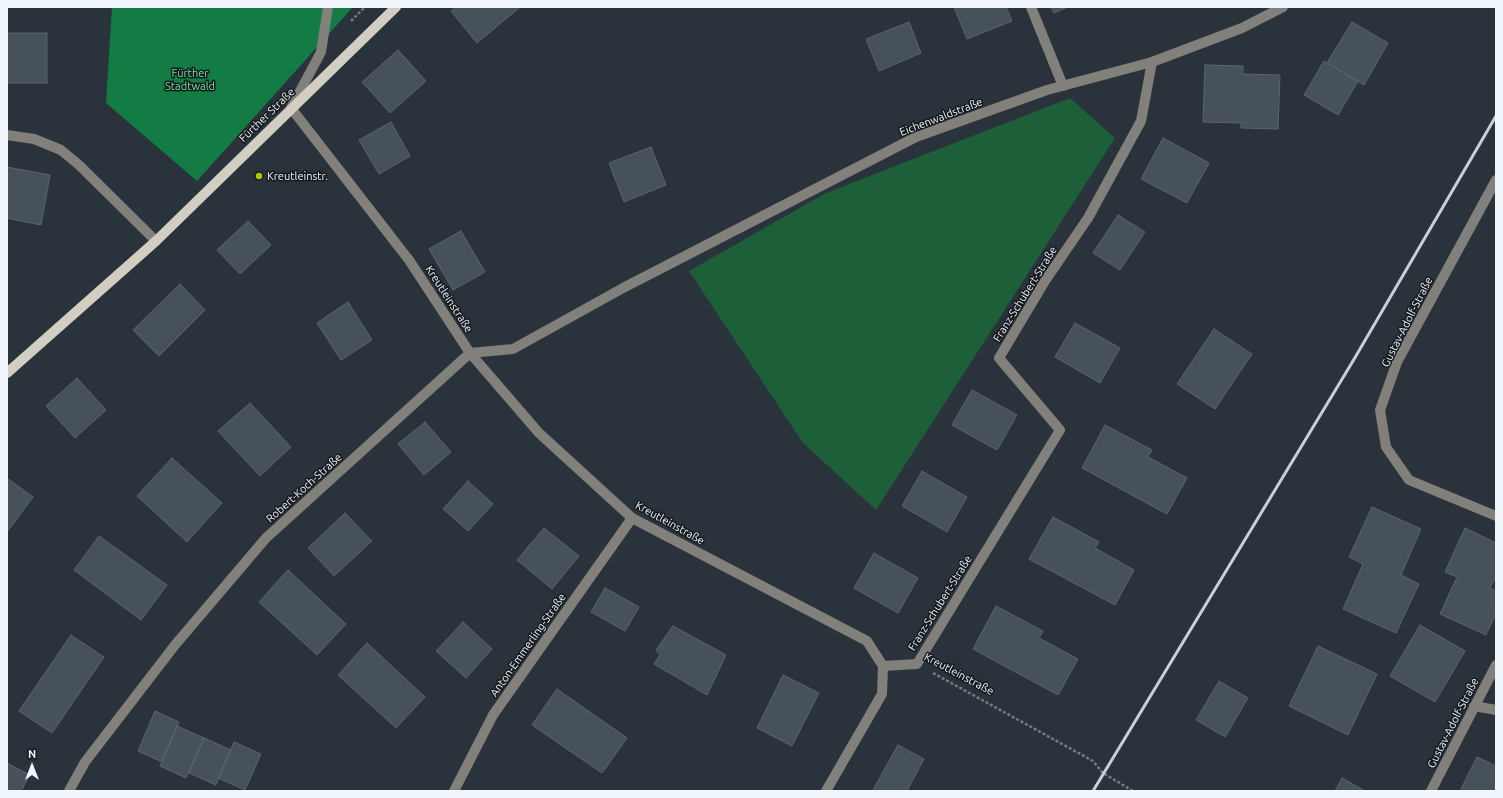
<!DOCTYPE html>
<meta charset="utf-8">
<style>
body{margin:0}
#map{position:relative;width:1503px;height:798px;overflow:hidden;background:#2a333c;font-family:Ubuntu,sans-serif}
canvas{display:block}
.frame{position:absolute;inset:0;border:8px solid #f0f6fb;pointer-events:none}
.north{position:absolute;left:12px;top:746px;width:40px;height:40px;-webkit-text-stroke:3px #161a1e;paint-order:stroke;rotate:0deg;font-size:11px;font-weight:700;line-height:16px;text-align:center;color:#f0f6fb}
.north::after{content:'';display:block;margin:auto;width:14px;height:18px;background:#f0f6fb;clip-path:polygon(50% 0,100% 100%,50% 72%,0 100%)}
</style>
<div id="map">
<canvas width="1503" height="798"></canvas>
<div class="frame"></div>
<div class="north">N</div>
</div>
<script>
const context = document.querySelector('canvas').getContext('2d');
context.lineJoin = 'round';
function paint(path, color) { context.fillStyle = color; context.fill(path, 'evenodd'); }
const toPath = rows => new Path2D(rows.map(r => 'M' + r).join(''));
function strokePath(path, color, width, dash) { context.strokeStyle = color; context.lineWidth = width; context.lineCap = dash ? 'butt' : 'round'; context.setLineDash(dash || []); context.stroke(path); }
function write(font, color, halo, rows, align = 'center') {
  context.font = font + ' Ubuntu,sans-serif'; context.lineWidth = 3; context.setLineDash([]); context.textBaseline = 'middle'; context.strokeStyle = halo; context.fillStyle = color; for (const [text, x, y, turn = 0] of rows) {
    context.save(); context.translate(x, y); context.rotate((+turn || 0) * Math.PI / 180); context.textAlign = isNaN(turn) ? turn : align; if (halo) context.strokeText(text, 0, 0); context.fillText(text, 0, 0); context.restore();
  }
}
paint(toPath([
 [1070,98,1115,138,876,510,803,443,689,271,826,193]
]), '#1c5f38');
paint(toPath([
 [112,7,353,7,197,181,106,103]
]), '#137b44');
const building = toPath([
 [456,7,520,7,477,43,451,11,456,7],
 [954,7,1006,7,1012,21,967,39,954,7],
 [1051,7,1068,7,1054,13,1051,7],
 [909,22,921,53,879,71,866,39,909,22],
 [1352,22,1388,43,1364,85,1327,63,1352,22],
 [7,33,47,33,47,83,7,83,7,33],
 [398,50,426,81,390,113,362,82,398,50],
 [1324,61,1358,81,1338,115,1304,95,1324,61],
 [1205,65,1243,66,1243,74,1280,75,1278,129,1241,128,1241,123,1203,122,1205,65],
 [391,122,410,156,379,174,359,140,391,122],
 [1163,138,1209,163,1187,203,1141,179,1163,138],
 [651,147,666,185,624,202,609,163,651,147],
 [7,167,50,175,41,225,7,218,7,167],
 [1118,215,1145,232,1120,270,1093,253,1118,215],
 [248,221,271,245,240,274,217,250,248,221],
 [461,231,485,272,453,290,429,249,461,231],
 [180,284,205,310,159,356,133,330,180,284],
 [348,302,372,340,341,360,317,323,348,302],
 [1075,323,1120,348,1100,383,1055,357,1075,323],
 [1214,329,1252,354,1215,409,1177,384,1214,329],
 [77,378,106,410,75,438,46,406,77,378],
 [972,390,1017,415,997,450,952,425,972,390],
 [250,403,291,447,260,476,218,431,250,403],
 [425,422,451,452,424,475,398,444,425,422],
 [1105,425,1152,450,1148,457,1187,478,1167,514,1082,468,1105,425],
 [172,458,222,503,187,542,137,496,172,458],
 [922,471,967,497,947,532,902,506,922,471],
 [7,478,33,497,7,532,7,478],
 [468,481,493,504,468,531,443,509,468,481],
 [1372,507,1421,529,1401,575,1419,584,1396,633,1343,609,1363,564,1349,557,1372,507],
 [345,513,372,541,334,576,308,548,345,513],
 [1053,517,1099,542,1095,548,1134,570,1115,605,1029,559,1053,517],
 [544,528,579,556,552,589,517,560,544,528],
 [1465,528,1496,543,1496,576,1490,588,1496,591,1496,613,1486,635,1440,614,1457,577,1445,572,1465,528],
 [99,536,167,585,141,620,74,570,99,536],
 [874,553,918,578,898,613,854,588,874,553],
 [288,570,346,624,317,655,259,602,288,570],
 [605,588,639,607,625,631,591,612,605,588],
 [996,606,1043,631,1039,638,1078,659,1058,695,973,649,996,606],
 [463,622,492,649,466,678,436,651,463,622],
 [1420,625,1465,651,1435,702,1390,676,1420,625],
 [673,626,726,655,707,695,654,664,660,655,656,650,673,626],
 [71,635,104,657,52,733,19,711,71,635],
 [367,643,425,697,396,728,338,675,367,643],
 [1318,646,1377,674,1348,735,1289,706,1318,646],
 [783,675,819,693,792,746,757,728,783,675],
 [1219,681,1248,698,1225,737,1196,720,1219,681],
 [557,689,627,738,602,773,532,725,557,689],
 [155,711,179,722,162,762,138,751,155,711],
 [177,726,204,738,186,778,160,766,177,726],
 [204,738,231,750,216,785,189,773,204,738],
 [234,742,261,754,245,790,218,778,234,742],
 [898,745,924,759,907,791,876,791,873,790,898,745],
 [1477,757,1496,766,1496,791,1460,791,1477,757],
 [7,763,30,775,21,791,7,791,7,763],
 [1342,778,1365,791,1335,791,1342,778]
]);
paint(building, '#47515a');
strokePath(building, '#5b656f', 1);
strokePath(toPath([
 [351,21,365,7],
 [933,673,1093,761,1103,773,1133,791]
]), '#737b83', 2.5, [3, 2]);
strokePath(toPath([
 [328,7,321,52,291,108,409,260,470,353,539,433,632,518,867,641,883,666,917,664,1060,430,999,358,1045,281,1088,218,1141,121,1152,62],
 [1031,7,1063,86],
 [7,135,34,139,61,150,79,165,156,241],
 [1496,180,1397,362,1380,410,1386,447,1409,480,1496,516],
 [1474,706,1496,710],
 [69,791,85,762,175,645,266,538,470,353,513,349,623,288,916,137,1047,90,1152,62,1242,28,1283,7],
 [454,791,493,715,632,518],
 [826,791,882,694,883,666],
 [1431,791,1496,665]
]), '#82807a', 10);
strokePath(toPath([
 [7,373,156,241,396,7]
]), '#d2cfc2', 10);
strokePath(toPath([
 [1093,791,1353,361,1496,116]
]), '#c9cfd5', 3);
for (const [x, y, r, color] of [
 [259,176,4,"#adc60d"]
]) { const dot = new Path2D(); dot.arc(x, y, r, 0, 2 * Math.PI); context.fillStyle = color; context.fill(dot); strokePath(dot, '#161a1e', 1.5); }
write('11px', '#6ee79b', '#161a1e', [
 ["Fürther",190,73],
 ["Stadtwald",190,86]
]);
write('11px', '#f0f6fb', '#161a1e', [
 ["Fürther Straße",267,115,-44],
 ["Eichenwaldstraße",941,117,-21],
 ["Franz-Schubert-Straße",1025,294,-58],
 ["Kreutleinstraße",449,299,57],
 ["Gustav-Adolf-Straße",1407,322,-63],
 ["Robert-Koch-Straße",304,488,-42],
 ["Kreutleinstraße",670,523,29],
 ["Franz-Schubert-Straße",940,603,-58],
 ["Anton-Emmerling-Straße",528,645,-55],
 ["Kreutleinstraße",959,674,28],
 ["Gustav-Adolf-Straße",1453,723,-63]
]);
write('11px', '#f0f6fb', '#161a1e', [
 ["Kreutleinstr.",267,176]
], 'left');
</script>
